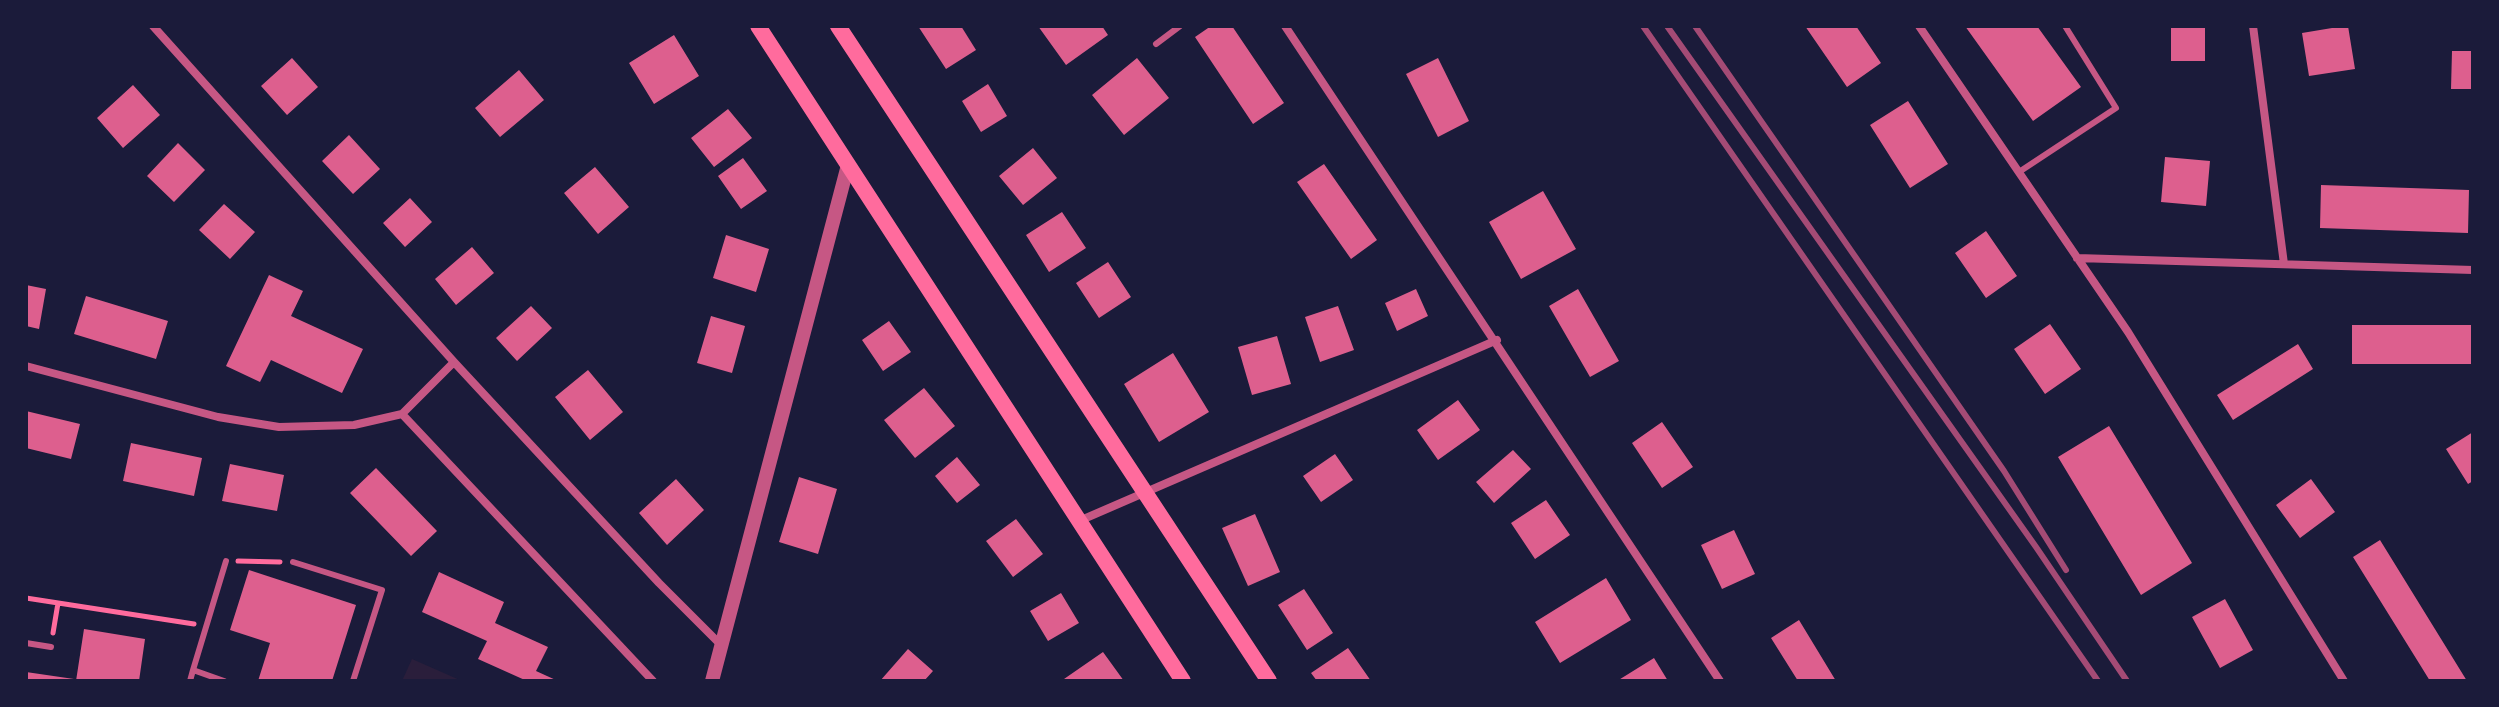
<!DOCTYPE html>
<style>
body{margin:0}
#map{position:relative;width:2499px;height:707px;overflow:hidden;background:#1b1b3a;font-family:Raleway,sans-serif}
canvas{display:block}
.frame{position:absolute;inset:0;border:28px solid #1b1b3a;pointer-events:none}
</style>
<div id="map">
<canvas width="2499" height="707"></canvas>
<div class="frame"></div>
</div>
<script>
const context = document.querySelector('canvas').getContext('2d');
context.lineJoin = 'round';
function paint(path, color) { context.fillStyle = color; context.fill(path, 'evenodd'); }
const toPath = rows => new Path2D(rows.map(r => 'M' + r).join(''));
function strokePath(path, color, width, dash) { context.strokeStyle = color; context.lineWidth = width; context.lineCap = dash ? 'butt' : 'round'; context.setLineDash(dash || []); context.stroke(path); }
paint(toPath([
 [412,659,462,681,402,681]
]), '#2a1e3b');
paint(toPath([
 [918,26,961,26,976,50,946,69],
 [1038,26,1102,26,1108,35,1066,65],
 [1211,26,1232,26,1284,103,1253,124,1195,37],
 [1805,26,1856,26,1881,63,1847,87],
 [1965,26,2037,26,2081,87,2033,121],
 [2171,26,2205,26,2205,61,2171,61],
 [2344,26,2348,26,2355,69,2309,76,2302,33],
 [674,35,699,76,654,104,629,63],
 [2452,51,2473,51,2473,89,2451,89],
 [292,58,318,87,287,115,261,86],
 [1137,58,1169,98,1124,135,1092,95],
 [1438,58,1469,121,1438,137,1406,74],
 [519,70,544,100,500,137,475,108],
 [988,84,1007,116,981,132,962,101],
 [133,85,160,115,123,148,97,118],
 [1908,101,1948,164,1910,188,1870,125],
 [728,109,752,138,714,167,691,138],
 [349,135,380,169,353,194,322,161],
 [178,143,205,170,174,202,147,176],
 [1033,148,1057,178,1023,205,999,176],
 [2165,157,2210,161,2206,206,2161,202],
 [743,158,767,191,741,209,718,176],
 [1324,164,1377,240,1351,259,1297,182],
 [595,167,629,207,598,234,564,193],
 [2321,185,2469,190,2468,233,2320,228],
 [1543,191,1576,249,1521,279,1489,222],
 [410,198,432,222,405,247,383,223],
 [224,204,255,232,230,259,199,230],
 [1062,212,1086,248,1049,272,1026,235],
 [1986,231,2017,276,1986,298,1955,253],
 [726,235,769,249,756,292,713,278],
 [472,247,494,273,456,305,435,279],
 [1108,262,1131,297,1099,318,1076,283],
 [269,275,303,291,291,316,363,349,342,393,271,360,260,382,226,366],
 [26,285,46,289,39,329,26,326],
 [1416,289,1428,316,1397,331,1385,303],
 [1578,289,1619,361,1590,377,1549,306],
 [86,296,168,321,156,359,74,334],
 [531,306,552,328,517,361,496,338],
 [1338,306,1354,350,1320,362,1305,317],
 [711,316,745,326,732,373,697,363],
 [889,321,911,352,883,371,862,340],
 [2050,324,2081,369,2045,394,2014,349],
 [2352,325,2473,325,2473,364,2352,364],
 [1277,336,1291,384,1252,395,1238,347],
 [2298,344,2313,369,2233,420,2217,395],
 [1173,353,1209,412,1159,442,1124,384],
 [588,370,623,412,590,440,555,397],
 [924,388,955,426,915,458,884,420],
 [1458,400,1480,430,1438,460,1417,430],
 [26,411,80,424,71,459,26,448],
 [1662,422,1693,467,1662,488,1632,443],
 [2109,426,2192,563,2141,595,2058,457],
 [2473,432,2473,481,2468,484,2446,449],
 [131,443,202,458,194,496,123,481],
 [1513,450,1531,469,1494,503,1476,482],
 [1335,454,1353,480,1321,502,1303,476],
 [957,457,980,485,957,503,935,476],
 [230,464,284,475,277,511,222,501],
 [376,468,437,531,411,556,350,493],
 [799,477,837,489,818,554,779,542],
 [676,479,704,510,667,545,639,513],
 [2311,479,2335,512,2300,538,2276,505],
 [1546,500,1570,535,1535,559,1511,523],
 [1255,514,1280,572,1248,586,1222,528],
 [1016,519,1043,554,1013,577,986,541],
 [1734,530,1755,574,1722,589,1701,545],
 [2380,540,2467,681,2430,681,2422,668,2353,557],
 [249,570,356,605,332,681,258,681,270,643,230,630],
 [439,572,504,602,495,623,548,647,536,671,558,681,527,681,478,659,487,641,422,612],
 [1606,578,1631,620,1560,663,1535,622],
 [1304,589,1333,633,1307,650,1278,605],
 [1061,593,1079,623,1048,641,1030,611],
 [2225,599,2253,650,2220,668,2192,617],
 [1799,620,1836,681,1798,681,1771,638],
 [84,629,145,639,139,681,76,681],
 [1348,648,1371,681,1317,681,1311,673],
 [908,649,933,671,924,681,880,681],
 [1103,652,1124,681,1065,681,1064,679],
 [1654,658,1668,681,1617,681],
 [26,672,74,679,73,681,26,681]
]), '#dd5f8e');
strokePath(toPath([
 [238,561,280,562],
 [26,598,194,624],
 [53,633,58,603]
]), '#ff6b9d', 5);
strokePath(toPath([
 [1156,44,1180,26],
 [2019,172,2116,108,2065,26],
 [293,562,382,590,353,681],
 [26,643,51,647],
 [193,670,226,561],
 [190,681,193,670,224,681]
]), '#c65784', 6);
strokePath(toPath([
 [153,26,454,362,659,583,721,645],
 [1285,26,1720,681],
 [1919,26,2128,332,2344,681],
 [2253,26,2284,264],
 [2077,258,2473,270],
 [26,366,218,417,279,427,354,425,402,414,454,362],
 [402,414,653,681],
 [1079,521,1497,340]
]), '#c65784', 8);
strokePath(toPath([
 [712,681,848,165]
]), '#c65784', 14);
strokePath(toPath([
 [758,26,1183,681],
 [838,26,1269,681]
]), '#ff6b9d', 16);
strokePath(toPath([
 [1643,26,2098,681],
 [1667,26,2036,547,2127,681],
 [1695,26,2004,471,2066,570]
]), '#a44b75', 6);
</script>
